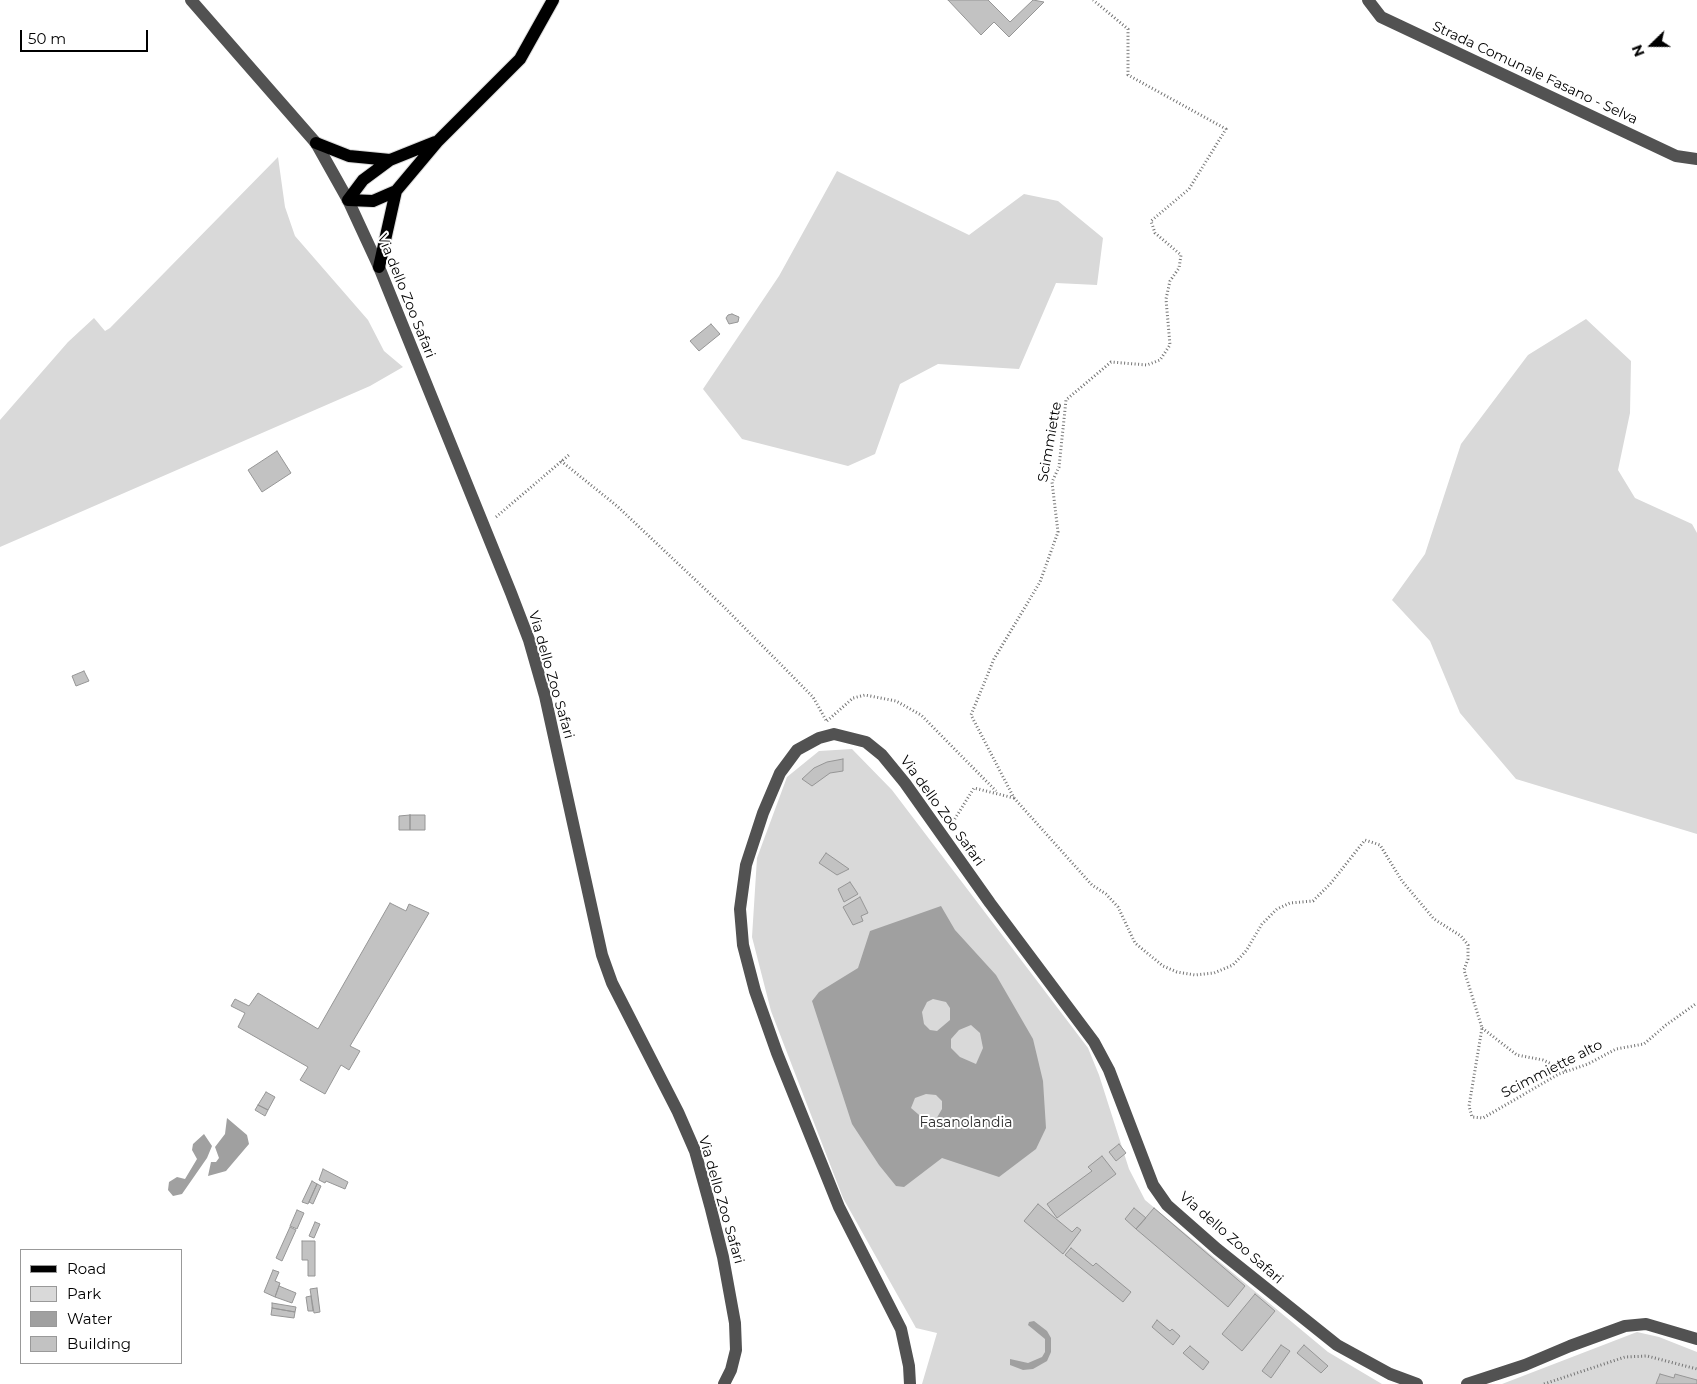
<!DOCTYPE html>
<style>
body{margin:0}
#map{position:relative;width:1697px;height:1384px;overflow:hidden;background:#fff;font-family:Montserrat,sans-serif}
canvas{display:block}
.legend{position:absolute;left:20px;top:1249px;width:162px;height:115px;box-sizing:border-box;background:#fff;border:1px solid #999;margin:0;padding:6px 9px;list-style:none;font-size:15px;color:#000}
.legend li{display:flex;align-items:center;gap:10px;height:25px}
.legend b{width:25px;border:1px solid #999}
.north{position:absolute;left:1627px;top:20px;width:50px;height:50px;-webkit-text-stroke:4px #fff;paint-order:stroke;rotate:248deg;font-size:14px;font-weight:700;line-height:20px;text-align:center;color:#000}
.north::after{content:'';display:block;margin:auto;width:18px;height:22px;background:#000;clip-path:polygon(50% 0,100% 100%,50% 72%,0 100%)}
.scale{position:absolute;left:20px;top:30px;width:128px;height:22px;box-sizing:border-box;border:2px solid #000;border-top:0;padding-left:6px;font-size:15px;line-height:18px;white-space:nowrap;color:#000;-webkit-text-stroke:4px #fff;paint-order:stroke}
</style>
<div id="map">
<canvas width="1697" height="1384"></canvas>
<ul class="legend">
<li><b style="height:6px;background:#000"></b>Road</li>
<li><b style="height:14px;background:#d9d9d9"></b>Park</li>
<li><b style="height:14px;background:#a0a0a0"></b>Water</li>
<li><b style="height:14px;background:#c2c2c2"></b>Building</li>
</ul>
<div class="north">N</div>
<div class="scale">50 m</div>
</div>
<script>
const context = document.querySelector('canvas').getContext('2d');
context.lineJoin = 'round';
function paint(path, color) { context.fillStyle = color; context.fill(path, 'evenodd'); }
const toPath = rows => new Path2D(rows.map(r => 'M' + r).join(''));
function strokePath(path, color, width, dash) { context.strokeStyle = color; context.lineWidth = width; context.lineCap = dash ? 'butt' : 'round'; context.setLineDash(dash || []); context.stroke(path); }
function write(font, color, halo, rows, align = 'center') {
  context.font = font + ' Montserrat,sans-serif'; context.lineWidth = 4; context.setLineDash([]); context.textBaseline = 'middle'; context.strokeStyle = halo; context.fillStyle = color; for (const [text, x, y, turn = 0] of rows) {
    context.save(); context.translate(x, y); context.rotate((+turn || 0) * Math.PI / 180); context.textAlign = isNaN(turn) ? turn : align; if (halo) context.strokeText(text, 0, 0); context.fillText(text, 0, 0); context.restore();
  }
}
paint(toPath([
 [278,157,285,207,295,236,368,320,384,351,403,367,370,386,0,547,0,420,68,342,94,318,105,331,110,328],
 [837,171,969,235,1024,194,1058,201,1103,238,1097,285,1056,283,1019,369,938,364,900,384,875,454,848,466,742,439,703,389,779,276],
 [1586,319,1631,361,1630,413,1618,470,1635,498,1692,524,1697,533,1697,834,1516,779,1460,713,1430,641,1392,600,1425,554,1461,444,1528,355],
 [852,749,892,790,1088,1048,1099,1075,1129,1169,1145,1200,1328,1352,1382,1384,922,1384,937,1333,916,1328,843,1198,771,1011,752,937,757,858,787,777,819,751],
 [1637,1332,1659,1337,1697,1352,1697,1384,1502,1384]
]), '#d9d9d9');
paint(toPath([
 [941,906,955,930,996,975,1033,1039,1043,1081,1046,1128,1036,1149,999,1177,942,1158,904,1187,896,1186,879,1165,852,1124,812,1001,819,992,858,968,870,931],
 [933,999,946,1002,950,1008,950,1020,937,1031,930,1030,924,1024,922,1012,927,1002],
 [971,1025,980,1033,983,1048,976,1064,960,1057,951,1048,951,1039,959,1030],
 [926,1094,936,1095,942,1101,942,1109,932,1126,911,1108,915,1098],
 [227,1118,247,1135,249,1144,226,1171,208,1176,211,1162,216,1162,219,1158,215,1147,225,1134],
 [204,1134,212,1146,207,1158,182,1194,173,1196,168,1190,169,1182,177,1177,185,1179,197,1159,192,1150,193,1144],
 [1034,1321,1047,1331,1051,1338,1051,1352,1047,1361,1033,1369,1023,1370,1010,1365,1010,1359,1028,1363,1042,1357,1045,1352,1045,1339,1028,1325,1029,1322]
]), '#a0a0a0');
const building = toPath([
 [948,0,988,0,1010,22,1033,0,1044,2,1009,37,994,22,981,35,948,0],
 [732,314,739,317,738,322,729,324,726,318,728,315,732,314],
 [711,324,720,334,699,351,690,341,711,324],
 [277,451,291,473,262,492,248,470,277,451],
 [84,671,89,681,76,686,72,676,84,671],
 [843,759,843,771,830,773,812,786,802,779,814,768,827,762,843,759],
 [410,815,410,830,399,830,399,816,410,815],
 [410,815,425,815,425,830,410,830,410,815],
 [826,853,849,869,837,875,819,863,826,853],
 [850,882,858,894,844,902,838,889,850,882],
 [860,897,868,913,861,916,863,921,853,925,843,907,860,897],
 [390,903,406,911,409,904,429,913,350,1046,360,1051,349,1070,341,1065,325,1094,300,1080,308,1067,238,1027,245,1013,231,1006,235,999,249,1006,258,993,318,1029,390,903],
 [266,1092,275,1097,268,1110,258,1105,266,1092],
 [258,1105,268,1110,265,1116,255,1110,258,1105],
 [1119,1144,1126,1153,1116,1161,1109,1152,1119,1144],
 [1102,1156,1116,1174,1057,1218,1047,1204,1092,1171,1088,1167,1102,1156],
 [323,1169,348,1182,345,1189,326,1181,325,1183,319,1180,323,1169],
 [312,1181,317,1184,308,1204,302,1202,312,1181],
 [317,1184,321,1186,313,1204,309,1202,317,1184],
 [1038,1204,1072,1232,1077,1227,1081,1230,1063,1254,1024,1221,1038,1204],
 [1134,1208,1146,1218,1136,1229,1125,1219,1134,1208],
 [1154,1208,1245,1286,1228,1307,1136,1229,1154,1208],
 [297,1210,304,1213,297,1229,290,1226,297,1210],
 [315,1222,320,1224,314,1238,309,1236,315,1222],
 [290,1227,296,1230,282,1261,276,1258,290,1227],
 [302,1241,315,1241,315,1276,308,1276,308,1260,302,1260,302,1241],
 [1071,1248,1093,1266,1096,1263,1131,1292,1123,1302,1065,1255,1071,1248],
 [273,1270,279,1272,275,1281,280,1283,275,1297,264,1292,273,1270],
 [279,1286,296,1293,292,1303,275,1297,279,1286],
 [317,1288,320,1312,314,1313,310,1289,317,1288],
 [1255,1294,1275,1311,1242,1351,1222,1334,1255,1294],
 [311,1296,313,1311,308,1311,306,1297,311,1296],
 [272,1303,296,1307,295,1312,272,1308,272,1303],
 [272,1308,295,1312,294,1318,271,1315,272,1308],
 [1157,1320,1170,1331,1172,1329,1180,1336,1173,1345,1152,1327,1157,1320],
 [1281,1345,1290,1351,1271,1378,1262,1371,1281,1345],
 [1304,1345,1328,1366,1321,1373,1297,1353,1304,1345],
 [1190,1346,1209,1362,1203,1370,1183,1353,1190,1346],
 [1660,1374,1674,1378,1675,1374,1697,1380,1697,1384,1656,1384,1660,1374]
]);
paint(building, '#c2c2c2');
strokePath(building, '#969696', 1);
const major = toPath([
 [316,143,349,156,390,160],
 [348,200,363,180,390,160,435,142],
 [348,200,373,201,396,191],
 [379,267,396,191,438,141,520,59,553,0]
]);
strokePath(major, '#dbdbdb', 14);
strokePath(toPath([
 [561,461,617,506,723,606,813,697,827,722],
 [496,517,570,454],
 [827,721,853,698,865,695,896,701,921,715,996,791],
 [1014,798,1092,885,1106,894,1118,907,1135,943,1163,966,1177,972,1195,975,1214,973,1233,965,1246,951,1262,924,1277,909,1290,903,1313,901,1331,883,1365,840,1380,845,1402,881,1434,919,1461,936,1468,945,1468,959,1464,970,1482,1028,1469,1106,1472,1117,1483,1118,1559,1074,1588,1064,1616,1049,1644,1044,1666,1025,1697,1003],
 [951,825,974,788,1014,798,971,715,994,659,1040,582,1058,532,1052,482,1059,467,1066,400,1111,362,1147,365,1160,360,1170,345,1166,299,1170,281,1179,268,1181,255,1155,233,1151,221,1189,189,1226,129,1128,75,1128,29,1093,0],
 [1482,1028,1517,1055,1543,1060,1567,1071],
 [1544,1384,1625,1357,1647,1356,1697,1369]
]), '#747474', 3, [1, 2.5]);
strokePath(toPath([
 [191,0,316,143,348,200,379,267,511,593,529,640,545,696,602,955,612,983,678,1112,695,1151,711,1209,723,1257,735,1323,736,1350,731,1370,724,1384],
 [1368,0,1381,17,1676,156,1697,159],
 [910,1384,909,1366,901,1329,839,1207,777,1053,755,991,743,945,740,909,746,865,763,813,780,773,797,750,819,738,834,734,866,742,882,755,905,783,990,903,1094,1042,1109,1070,1153,1185,1167,1205,1217,1249,1337,1345,1390,1374,1417,1384],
 [1467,1384,1525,1365,1570,1346,1625,1326,1646,1324,1697,1339]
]), '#525252', 12);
strokePath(major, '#000', 12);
write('14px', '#000', '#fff', [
 ["Strada Comunale Fasano - Selva",1535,73,25],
 ["Via dello Zoo Safari",406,296,68],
 ["Scimmiette",1050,442,-80],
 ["Via dello Zoo Safari",551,675,74],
 ["Via dello Zoo Safari",942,811,54],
 ["Scimmiette alto",1552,1069,-27],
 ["Via dello Zoo Safari",721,1200,74],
 ["Via dello Zoo Safari",1231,1238,41]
]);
write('14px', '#303030', '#fff', [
 ["Fasanolandia",966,1123]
]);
</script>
